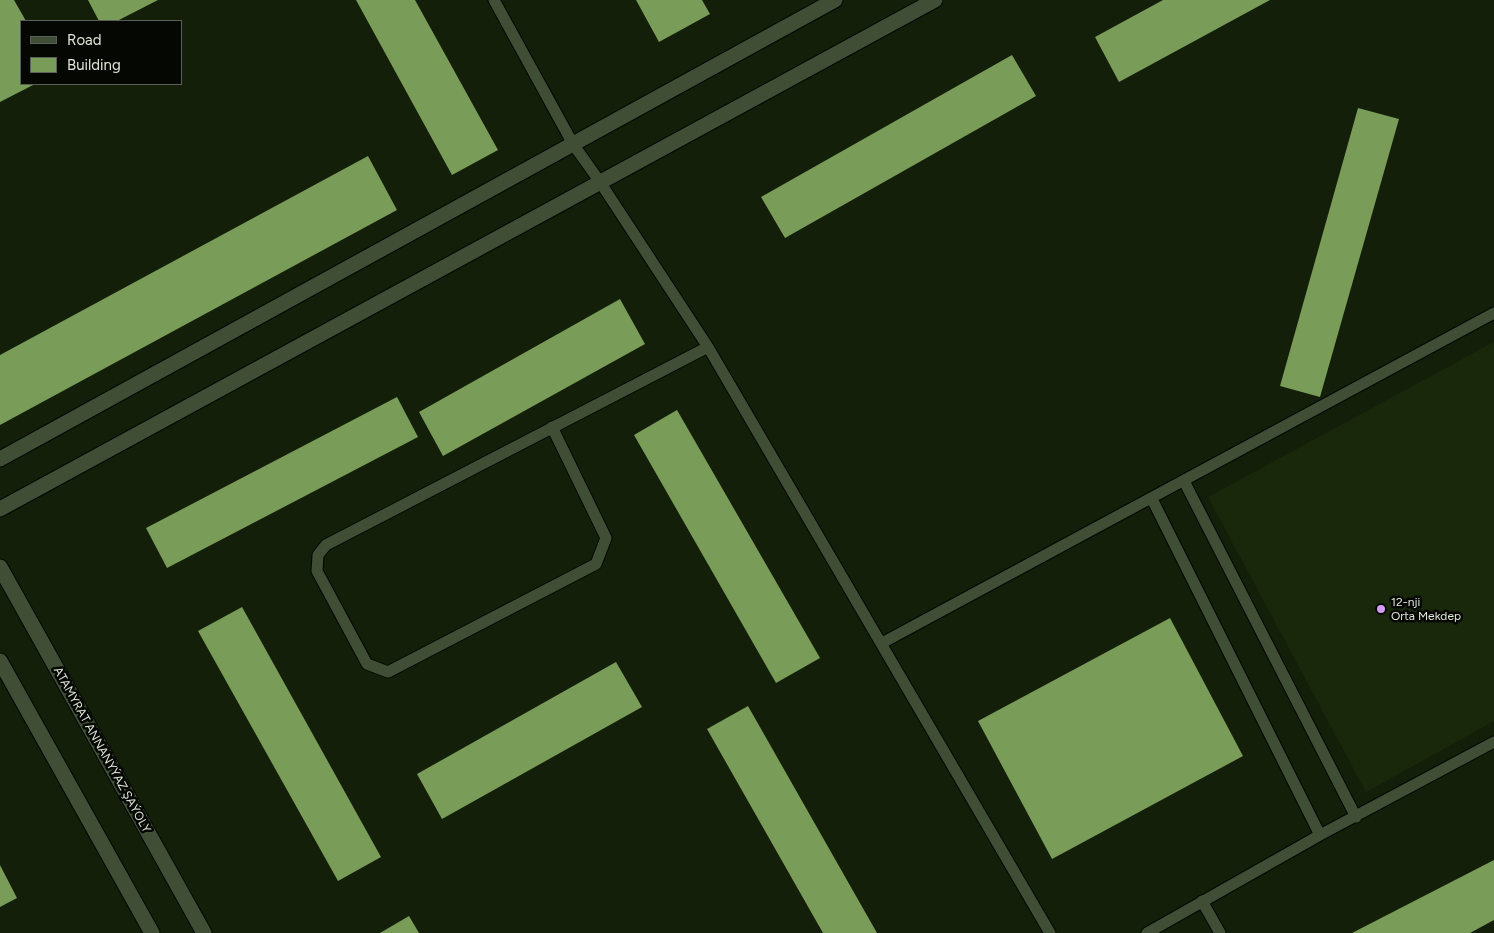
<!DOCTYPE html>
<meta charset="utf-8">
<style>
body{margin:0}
#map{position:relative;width:1494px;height:933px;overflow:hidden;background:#141f09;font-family:Figtree,sans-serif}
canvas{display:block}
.legend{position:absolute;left:20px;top:20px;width:162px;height:65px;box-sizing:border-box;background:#040702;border:1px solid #5b6158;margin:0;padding:6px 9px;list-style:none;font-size:15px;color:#dee7d8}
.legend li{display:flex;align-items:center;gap:10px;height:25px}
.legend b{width:25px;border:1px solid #5b6158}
</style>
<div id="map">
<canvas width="1494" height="933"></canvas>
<ul class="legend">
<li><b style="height:6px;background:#414e36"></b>Road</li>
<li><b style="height:14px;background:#799c59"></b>Building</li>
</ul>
</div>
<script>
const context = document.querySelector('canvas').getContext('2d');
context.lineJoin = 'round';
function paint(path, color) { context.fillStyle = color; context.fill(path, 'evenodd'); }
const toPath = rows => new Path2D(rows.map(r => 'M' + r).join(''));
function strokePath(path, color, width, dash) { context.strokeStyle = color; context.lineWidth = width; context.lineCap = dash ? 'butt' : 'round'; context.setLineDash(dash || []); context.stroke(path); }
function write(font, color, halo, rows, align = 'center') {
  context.font = font + ' Figtree,sans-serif'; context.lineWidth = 5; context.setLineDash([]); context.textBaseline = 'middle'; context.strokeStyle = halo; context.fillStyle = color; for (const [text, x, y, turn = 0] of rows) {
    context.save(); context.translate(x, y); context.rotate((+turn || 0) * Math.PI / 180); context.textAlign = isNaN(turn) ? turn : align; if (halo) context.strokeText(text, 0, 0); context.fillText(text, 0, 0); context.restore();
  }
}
paint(toPath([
 [1494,342,1494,721,1366,792,1208,497]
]), '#19280b');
paint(toPath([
 [0,0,14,0,26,21,21,21,21,84,35,84,0,102],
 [88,0,158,0,117,21,99,21],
 [356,0,415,0,498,150,452,175],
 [636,0,702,0,710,14,659,42],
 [1163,0,1270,0,1119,82,1095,37],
 [1012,55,1036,96,785,238,761,197],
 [1358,108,1399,119,1320,397,1280,386],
 [368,156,397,210,0,425,0,355],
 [620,299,645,344,443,456,419,412],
 [397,397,418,437,167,568,146,528],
 [677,410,820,658,776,683,634,435],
 [242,607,381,857,338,881,198,631],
 [1170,618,1243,756,1052,859,978,721],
 [616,662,642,707,442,819,417,774],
 [748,706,877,933,823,933,707,729],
 [1494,860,1494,920,1470,933,1352,933],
 [0,865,17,898,0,907],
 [409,916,419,933,380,933]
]), '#799c59');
const lane = toPath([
 [494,0,573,144,600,182,708,347,1050,933],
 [552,427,606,538,596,564,388,672,367,664,317,571,318,555,326,545,708,347],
 [1184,481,1356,817],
 [1152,499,1320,835],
 [882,643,1494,313],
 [1202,901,1220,933],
 [1147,933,1320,835,1494,742]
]);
const secondary = toPath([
 [0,459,835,0],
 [0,509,935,0],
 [0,567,204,933],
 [0,661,152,933]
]);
strokePath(lane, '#020800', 13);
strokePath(secondary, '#020800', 17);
strokePath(lane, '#414e36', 11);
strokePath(secondary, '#414e36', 15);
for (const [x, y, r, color] of [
 [1381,609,5,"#d59bfa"]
]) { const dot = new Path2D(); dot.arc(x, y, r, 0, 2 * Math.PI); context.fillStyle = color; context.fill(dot); strokePath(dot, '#040702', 2); }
write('12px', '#dee7d8', '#040702', [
 ["12-nji",1391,602],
 ["Orta Mekdep",1391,616]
], 'left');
write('12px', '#dee7d8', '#040702', [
 ["ATAMYRAT ANNANYÝAZ ŞAÝOLY",102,750,61]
]);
</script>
